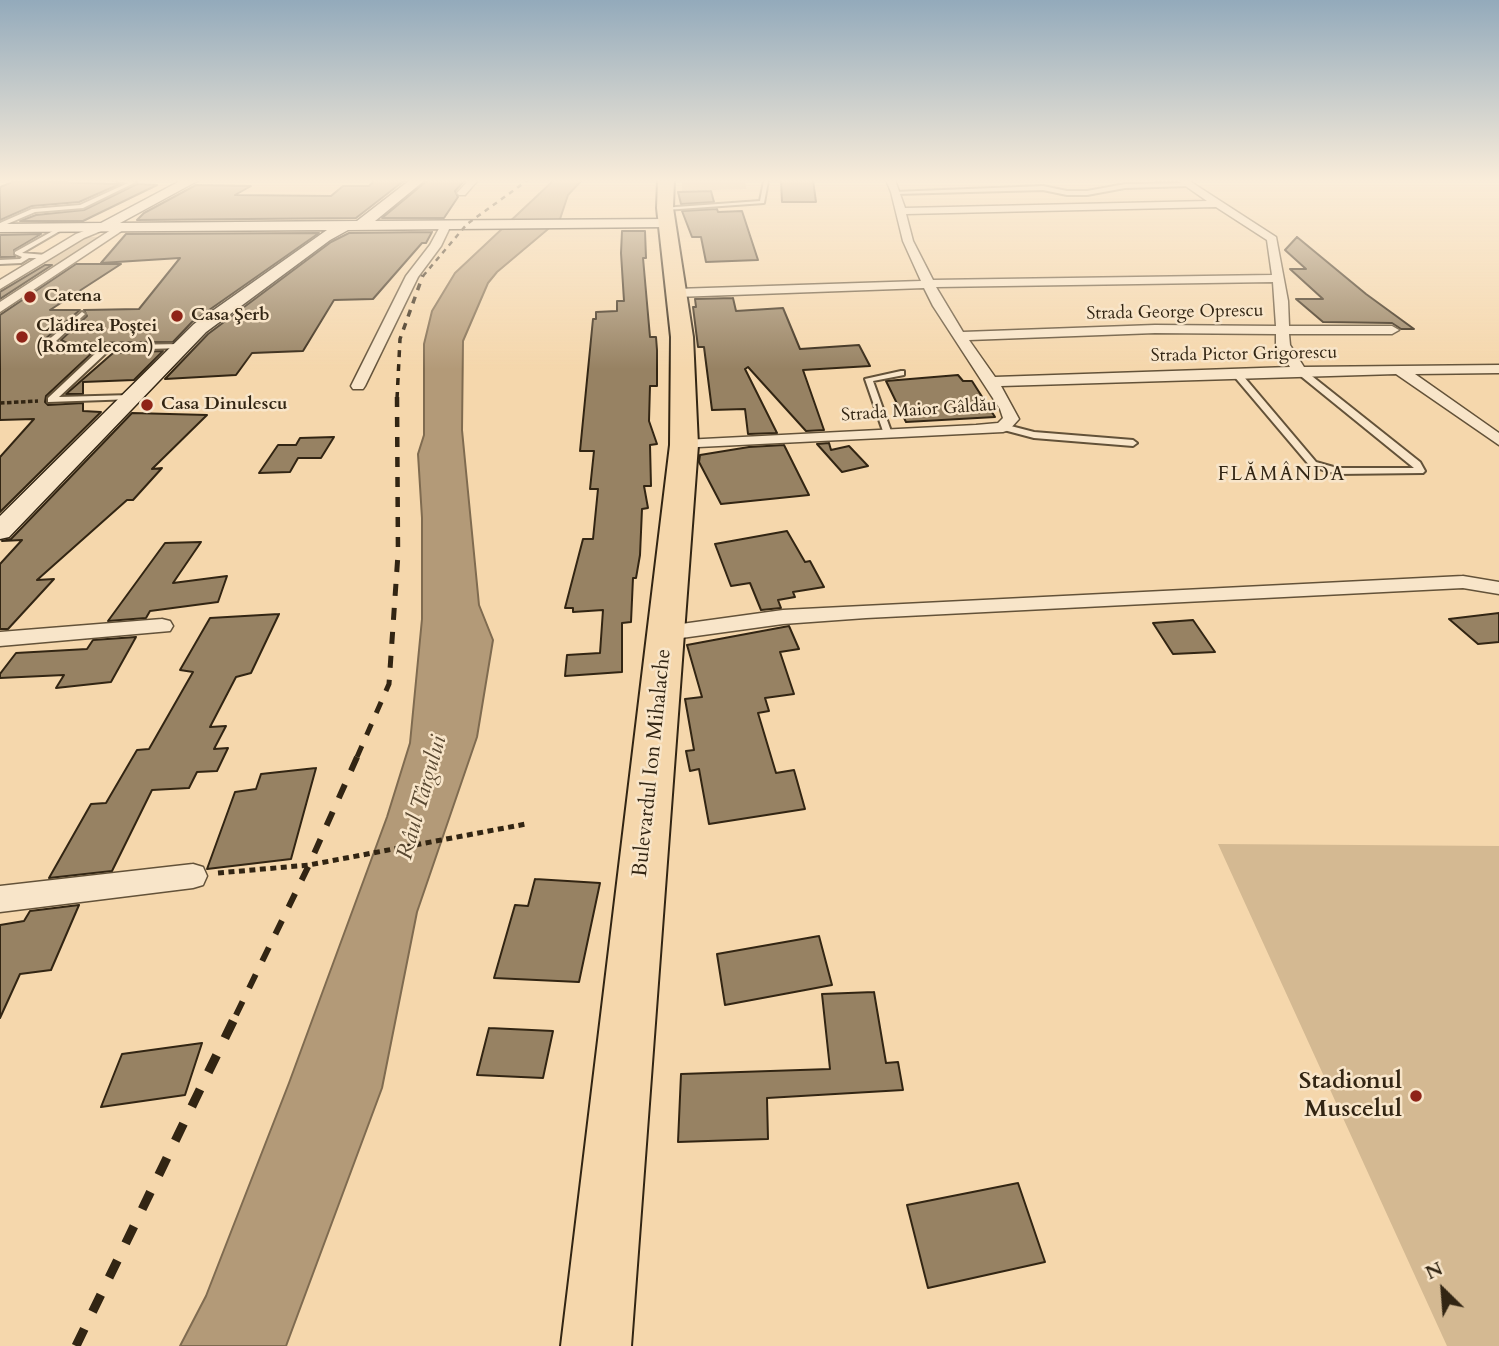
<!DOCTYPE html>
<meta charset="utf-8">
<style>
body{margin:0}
#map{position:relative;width:1499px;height:1346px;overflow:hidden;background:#f5d7ac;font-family:Cardo,serif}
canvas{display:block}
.north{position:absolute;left:1408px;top:1255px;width:70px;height:70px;-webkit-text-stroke:5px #f8e5c9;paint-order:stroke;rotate:335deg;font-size:19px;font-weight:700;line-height:28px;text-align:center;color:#322513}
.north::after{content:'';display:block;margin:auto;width:24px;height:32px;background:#322513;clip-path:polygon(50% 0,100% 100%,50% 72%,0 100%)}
</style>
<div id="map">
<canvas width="1499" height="1346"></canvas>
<div class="north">N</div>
</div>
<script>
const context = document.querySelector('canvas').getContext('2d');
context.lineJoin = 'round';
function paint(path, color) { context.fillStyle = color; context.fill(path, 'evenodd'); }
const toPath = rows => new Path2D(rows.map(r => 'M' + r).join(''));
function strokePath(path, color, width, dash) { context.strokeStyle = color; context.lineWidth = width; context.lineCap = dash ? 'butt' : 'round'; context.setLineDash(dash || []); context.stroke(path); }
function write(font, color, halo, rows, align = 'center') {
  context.font = font + ' Cardo,serif'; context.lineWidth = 5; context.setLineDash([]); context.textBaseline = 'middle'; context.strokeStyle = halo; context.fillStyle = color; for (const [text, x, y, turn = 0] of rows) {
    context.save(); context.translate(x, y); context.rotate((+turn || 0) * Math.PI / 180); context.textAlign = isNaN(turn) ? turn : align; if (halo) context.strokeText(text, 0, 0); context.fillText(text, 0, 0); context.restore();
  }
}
paint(toPath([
 [694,180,744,180,747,189,682,191,682,181],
 [77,237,106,237,0,306,0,286],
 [1218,844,1499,846,1499,1346,1447,1346]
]), '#d4b992');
const water = toPath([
 [554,180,582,180,568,195,560,219,497,272,488,283,463,341,462,430,479,605,493,640,477,737,417,912,382,1088,286,1346,180,1346,206,1296,289,1083,387,817,410,743,422,619,422,518,418,454,424,435,424,344,432,311,455,273,554,180]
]);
paint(water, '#b39a78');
strokePath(water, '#7f6b50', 2);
const building = toPath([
 [375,180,405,180,356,218,137,220,144,213,196,185,251,186,235,195,331,196,343,186,369,186,375,180],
 [428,180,465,180,455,191,458,197,444,218,382,218,428,180],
 [781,180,813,180,816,202,782,202,781,180],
 [15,181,118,184,120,184,79,202,32,206,0,220,0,187,15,181],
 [137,184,157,185,83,221,20,221,36,215,84,210,137,184],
 [711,191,714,202,681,204,678,192,711,191],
 [717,209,718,212,742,211,758,260,706,262,701,237,692,237,682,211,717,209],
 [622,231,645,231,646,258,643,258,650,337,656,337,657,350,657,386,650,386,649,421,657,444,650,445,651,486,644,486,648,508,642,509,640,555,636,578,633,578,631,622,622,623,622,672,565,676,567,655,600,653,603,610,573,612,573,608,565,608,583,539,593,539,598,489,590,489,594,451,580,451,593,319,596,319,596,312,617,311,617,301,624,301,621,253,622,231],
 [432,232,426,243,422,243,373,299,334,300,303,351,252,353,236,375,165,379,208,334,331,242,349,233,432,232],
 [319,233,192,322,173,342,67,343,61,340,87,316,84,310,139,309,180,258,101,263,126,234,319,233],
 [41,234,14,250,15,257,0,257,0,235,41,234],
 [1297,237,1366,294,1414,329,1401,329,1392,323,1323,322,1296,299,1323,299,1290,269,1306,269,1285,250,1297,237],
 [76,264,121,264,50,310,80,310,45,339,46,343,65,353,92,353,46,396,45,402,48,405,83,403,83,411,101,412,0,512,0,457,34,419,0,420,0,315,76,264],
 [45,265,52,265,0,299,0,292,45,265],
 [733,298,736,311,783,308,800,349,859,345,870,366,803,370,824,430,806,431,748,367,745,369,777,433,748,434,745,409,712,410,704,347,698,347,693,307,696,307,695,299,733,298],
 [163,351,134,380,83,382,83,394,66,394,113,353,163,351],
 [958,375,963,381,972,381,995,417,906,422,886,381,958,375],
 [132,413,207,415,152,469,162,468,133,500,127,500,37,580,54,579,8,629,0,629,0,564,22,540,2,541,11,539,132,413],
 [334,437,321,458,298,458,290,472,259,473,278,445,296,445,300,438,334,437],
 [829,443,831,450,849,446,868,466,842,472,817,444,829,443],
 [784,445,809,495,721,504,699,462,700,455,749,447,784,445],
 [787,531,805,562,810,561,824,587,793,592,795,597,778,600,781,608,761,610,750,583,731,586,715,544,787,531],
 [201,542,173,583,227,576,218,602,150,611,146,618,108,621,165,543,201,542],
 [1499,613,1499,642,1478,644,1449,619,1499,613],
 [279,614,251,673,236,677,210,727,226,726,214,749,228,748,217,771,197,772,189,788,152,790,112,871,49,878,91,804,106,803,137,750,149,749,193,672,180,670,210,618,279,614],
 [1193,620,1215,652,1173,654,1153,623,1193,620],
 [789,626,799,649,780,652,794,694,765,698,769,711,758,713,776,773,794,770,805,809,709,824,699,769,690,771,686,751,694,750,685,699,702,697,687,645,789,626],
 [136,637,111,682,56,688,64,675,0,678,0,674,16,653,87,649,93,640,136,637],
 [316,768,291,859,207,869,235,792,256,789,261,774,316,768],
 [535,879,600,883,579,982,494,978,515,905,528,906,535,879],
 [79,905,51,970,20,974,0,1018,0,925,24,921,30,911,79,905],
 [819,936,832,985,725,1005,717,954,819,936],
 [874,992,886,1063,898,1062,903,1090,767,1098,768,1139,678,1142,681,1074,830,1069,822,994,874,992],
 [489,1028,553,1031,543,1078,477,1075,489,1028],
 [202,1043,185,1095,101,1107,122,1054,202,1043],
 [1018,1183,1045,1262,928,1288,907,1205,1018,1183]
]);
paint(building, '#978263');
strokePath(building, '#322513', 2);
const lane = toPath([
 [113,180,136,182,83,208,35,212,0,227,0,223,32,209,80,205,128,183,113,180],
 [764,181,768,181,764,203,665,210,662,208,760,201,764,181],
 [1187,183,1189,186,1125,188,1087,195,1067,195,1043,190,896,194,893,192,1043,186,1067,191,1087,191,1125,184,1187,183],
 [60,227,65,228,22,253,46,255,48,258,29,258,21,263,0,264,0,260,20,259,22,257,15,254,15,252,60,227],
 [82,312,85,314,84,315,56,341,66,346,182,344,186,346,182,348,112,350,106,353,59,397,131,395,134,395,134,399,48,402,48,398,99,350,65,350,47,341,82,312],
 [1297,369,1303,369,1420,462,1425,471,1423,473,1337,474,1310,466,1233,375,1233,371,1239,371,1316,462,1337,468,1414,468,1297,373,1297,369],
 [901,371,904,371,904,375,873,381,892,434,888,437,884,434,865,379,901,371],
 [1003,424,1034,432,1133,440,1137,443,1133,446,1034,438,1000,429,999,427,1003,424]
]);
const street = toPath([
 [469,180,478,180,465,195,459,195,457,193,469,180],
 [886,180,895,180,905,208,1207,201,1177,180,1188,180,1276,237,1288,301,1289,326,1392,326,1399,330,1392,334,1289,334,1290,345,1304,367,1499,365,1499,373,1415,374,1499,433,1499,445,1396,374,1001,386,1019,419,1009,430,1003,432,678,448,676,445,678,442,684,440,976,425,998,423,1003,418,1000,409,933,306,924,288,676,297,670,293,676,289,921,281,903,241,891,192,886,180],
 [1216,207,1267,240,1272,275,933,280,913,241,906,214,1216,207],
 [1273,282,1276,326,1155,325,963,332,936,287,1273,282],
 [1155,333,1276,334,1276,345,1290,367,995,377,969,340,1155,333],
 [442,223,451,225,441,246,418,277,365,386,363,389,353,389,351,386,406,276,430,245,442,223],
 [97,226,102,229,101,231,84,238,0,289,0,280,76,234,97,226],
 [117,226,126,228,0,312,0,302,117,226],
 [1463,576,1499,582,1499,594,1463,588,866,618,783,624,667,640,659,638,656,633,659,628,667,626,783,610,1463,576],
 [162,619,170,621,173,626,170,631,0,646,0,632,162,619],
 [193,864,203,867,207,876,203,885,193,888,0,912,0,886,193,864]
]);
const secondary = toPath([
 [182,180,199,180,120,223,357,221,410,180,425,180,375,221,666,219,673,223,666,227,348,230,330,240,206,332,9,537,0,539,0,516,194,324,327,230,0,232,0,224,101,223,182,180]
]);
const highway = toPath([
 [658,180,674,180,673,208,693,337,698,445,631,1346,561,1346,670,445,671,337,657,208,658,180]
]);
strokePath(lane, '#635239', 4);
strokePath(street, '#635239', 3);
strokePath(secondary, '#322513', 3);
strokePath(highway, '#322513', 4);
strokePath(toPath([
 [0,403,38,401]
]), '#322513', 3.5, [4.5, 2.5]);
strokePath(toPath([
 [218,873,309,865,526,824]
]), '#322513', 5, [6, 4.5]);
paint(lane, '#f8e5c9');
paint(street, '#f8e5c9');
paint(secondary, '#f8e5c9');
paint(highway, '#f5d7ac');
strokePath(toPath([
 [423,276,467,224,528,180]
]), '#322513', 2.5, [5, 5]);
strokePath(toPath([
 [397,399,400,339,423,275]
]), '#322513', 3.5, [7, 7]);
strokePath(toPath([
 [397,397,398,555]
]), '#322513', 4.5, [10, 10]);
strokePath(toPath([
 [357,757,389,684,398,554]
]), '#322513', 5, [12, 12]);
strokePath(toPath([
 [236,1015,309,865,358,755]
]), '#322513', 6, [15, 15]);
strokePath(toPath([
 [76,1346,237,1013]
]), '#322513', 9, [19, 19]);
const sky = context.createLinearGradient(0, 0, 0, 369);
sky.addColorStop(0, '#93aabb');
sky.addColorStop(0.49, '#faedda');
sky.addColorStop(1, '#faedda00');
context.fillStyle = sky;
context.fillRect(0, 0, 1499, 369);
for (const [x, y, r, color] of [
 [30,297,7,"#8f2418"],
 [177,316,7,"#8f2418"],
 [22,337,7,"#8f2418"],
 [147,405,7,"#8f2418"],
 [1416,1096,7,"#8f2418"]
]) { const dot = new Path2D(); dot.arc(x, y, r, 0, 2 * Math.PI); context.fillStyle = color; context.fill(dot); strokePath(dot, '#f8e5c9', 2.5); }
write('bold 18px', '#322513', '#f8e5c9', [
 ["Catena",44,297],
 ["Casa Şerb",191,316],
 ["Clădirea Poștei",36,327],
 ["(Romtelecom)",36,348],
 ["Casa Dinulescu",161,405]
], 'left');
write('18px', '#322513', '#f8e5c9', [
 ["Strada George Oprescu",1175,313,-1],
 ["Strada Pictor Grigorescu",1244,355,-1],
 ["Strada Maior Gâldău",919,411,-4]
]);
context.letterSpacing = '2px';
write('19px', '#322513', '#f8e5c9', [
 ["FLĂMÂNDA",1282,476]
]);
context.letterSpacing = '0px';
write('21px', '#322513', '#f8e5c9', [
 ["Bulevardul Ion Mihalache",653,763,-84]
]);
write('italic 23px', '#594831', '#f8e5c9', [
 ["Râul Târgului",423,798,-74]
]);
write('bold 24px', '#322513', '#f8e5c9', [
 ["Stadionul",1402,1082],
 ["Muscelul",1402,1110]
], 'right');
</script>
